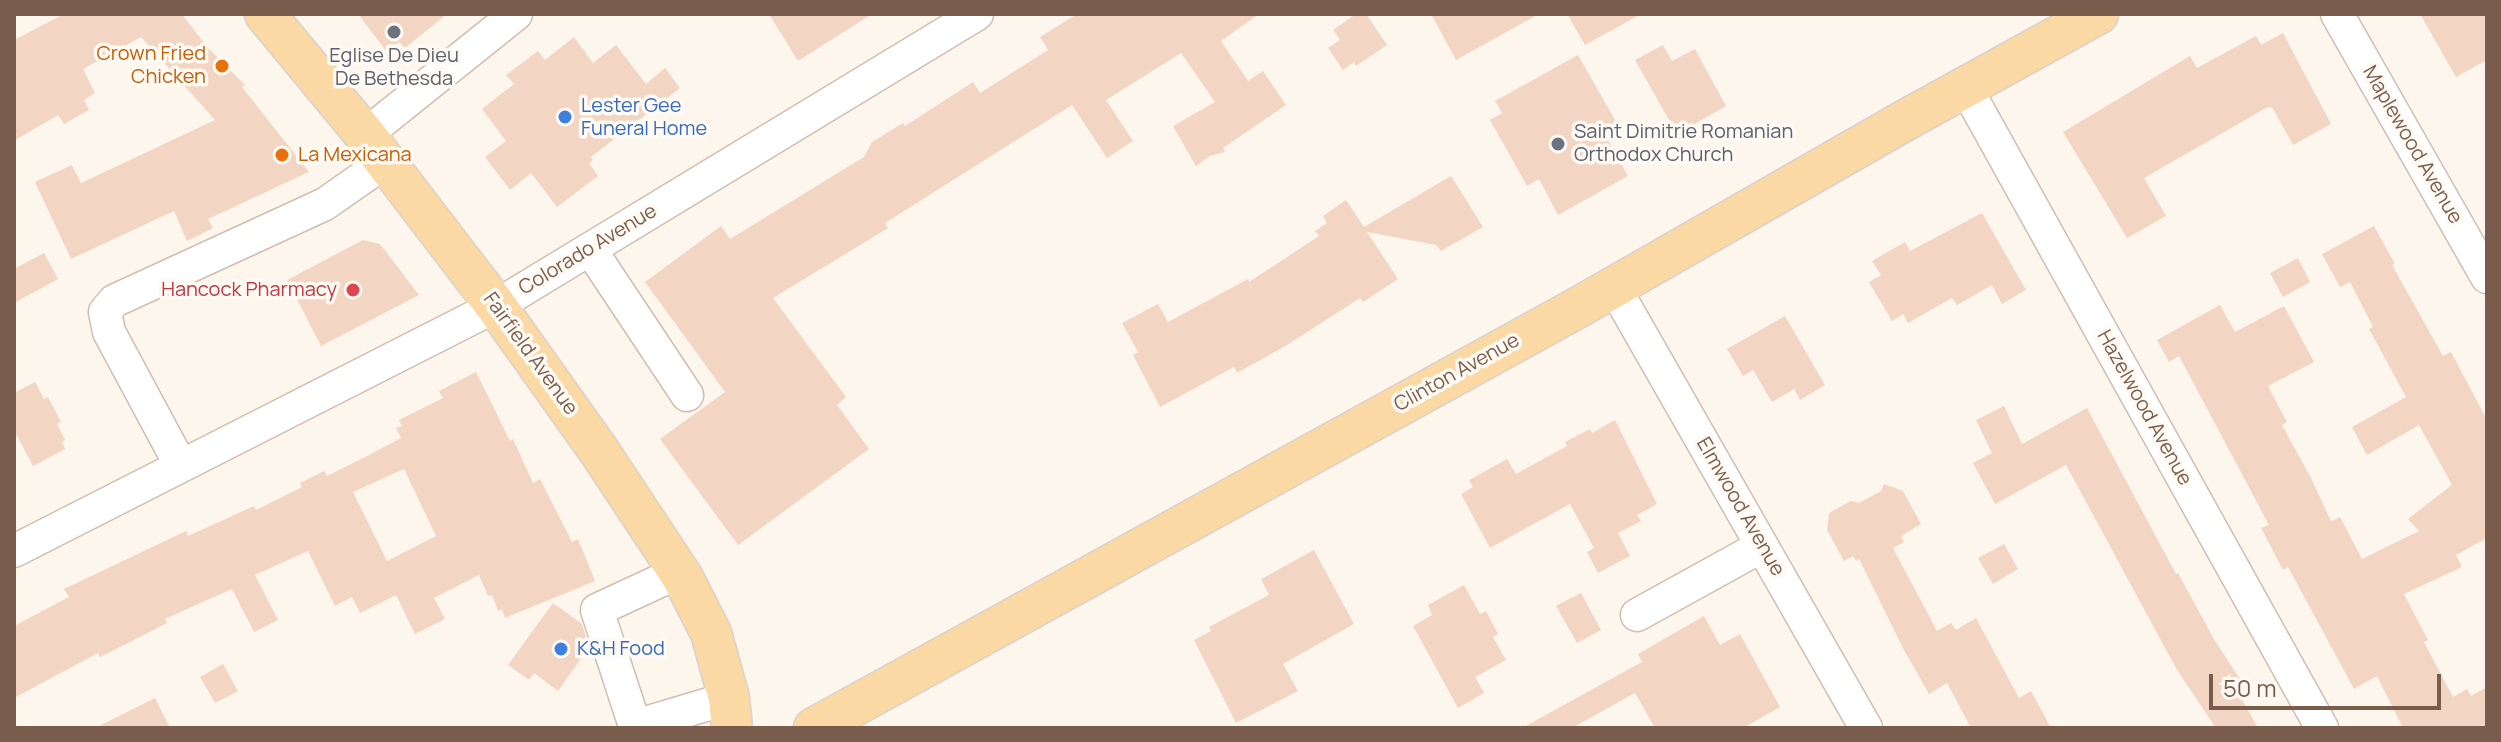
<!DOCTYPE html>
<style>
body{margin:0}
#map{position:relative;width:2501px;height:742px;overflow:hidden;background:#fdf6ec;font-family:Manrope,sans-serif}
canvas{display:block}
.frame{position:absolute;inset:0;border:16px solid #7a5c4d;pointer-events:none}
.scale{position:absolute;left:2209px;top:674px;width:232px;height:36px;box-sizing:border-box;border:4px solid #7a5c4d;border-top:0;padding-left:10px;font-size:24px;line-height:28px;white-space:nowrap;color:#7a5c4d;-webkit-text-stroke:6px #fffaf3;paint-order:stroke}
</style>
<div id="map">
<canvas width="2501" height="742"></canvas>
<div class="frame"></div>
<div class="scale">50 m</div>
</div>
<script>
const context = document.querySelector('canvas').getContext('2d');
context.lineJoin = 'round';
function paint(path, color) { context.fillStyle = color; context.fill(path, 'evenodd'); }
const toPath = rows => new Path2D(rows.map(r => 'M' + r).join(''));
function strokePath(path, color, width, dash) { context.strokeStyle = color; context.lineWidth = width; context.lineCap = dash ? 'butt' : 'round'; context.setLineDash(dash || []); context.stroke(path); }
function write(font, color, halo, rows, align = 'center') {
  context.font = font + ' Manrope,sans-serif'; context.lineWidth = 7; context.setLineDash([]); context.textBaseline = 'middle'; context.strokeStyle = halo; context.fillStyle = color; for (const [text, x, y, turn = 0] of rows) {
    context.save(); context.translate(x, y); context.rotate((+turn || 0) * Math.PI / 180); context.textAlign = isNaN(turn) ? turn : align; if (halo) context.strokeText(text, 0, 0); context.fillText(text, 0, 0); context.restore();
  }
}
paint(toPath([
 [64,14,182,14,208,48,245,85,242,87,309,172,208,219,213,228,187,241,174,211,71,259,35,182,72,165,81,183,215,120,141,37,83,69,95,93,84,100,89,110,64,124,58,115,14,141,14,40],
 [358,14,447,14,405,48,399,42,387,52],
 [769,14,872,14,798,61],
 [1077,14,1259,14,1221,41,1248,81,1263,71,1286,105,1223,148,1225,152,1210,156,1196,166,1173,126,1215,102,1181,53,1106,100,1133,141,1107,158,1072,105,885,223,888,228,773,298,846,397,837,405,869,449,738,545,660,439,725,392,645,282,721,226,730,239,864,157,872,142,903,123,905,126,973,82,980,93,1048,50,1040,37],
 [1356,14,1366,14,1387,45,1356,66,1354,62,1343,70,1328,48,1340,40,1333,30],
 [1431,14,1539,14,1456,60],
 [1567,14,1641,14,1585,45],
 [2420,14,2487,14,2487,60,2456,77],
 [2283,33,2331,124,2293,145,2272,107,2266,108,2144,178,2166,216,2127,238,2063,132,2190,56,2197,68,2256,36,2261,45],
 [574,37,593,63,616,45,646,84,665,68,680,88,591,157,593,160,589,163,598,176,557,207,531,173,510,190,485,157,506,141,482,109,514,84,506,75,538,51,545,60],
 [1663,45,1672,61,1695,49,1726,106,1677,134,1635,60],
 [1578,55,1622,132,1608,140,1628,176,1558,215,1539,179,1527,186,1490,120,1502,113,1495,101],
 [1451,176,1483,227,1441,251,1436,245,1367,232,1398,279,1363,302,1360,298,1287,345,1237,373,1234,367,1160,407,1133,355,1138,352,1122,323,1158,304,1168,322,1248,279,1249,282,1319,236,1315,231,1327,223,1323,216,1346,200,1364,227],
 [1982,213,2026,290,2002,304,1992,285,1957,305,1952,298,1908,323,1903,314,1892,321,1869,282,1881,275,1872,261,1905,242,1910,251],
 [2374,226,2395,264,2392,265,2443,356,2451,352,2487,420,2487,538,2456,555,2462,567,2404,594,2428,640,2424,642,2453,697,2467,689,2471,696,2487,687,2487,728,2403,728,2377,676,2354,689,2288,567,2283,570,2261,528,2269,525,2179,356,2169,362,2157,340,2220,305,2235,332,2284,306,2314,362,2268,386,2287,422,2282,425,2310,476,2331,521,2340,517,2362,559,2419,531,2408,519,2452,485,2419,425,2367,455,2352,427,2406,397,2369,329,2373,327,2350,282,2340,287,2322,254],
 [363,240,380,244,419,295,321,346,287,280],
 [44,253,58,279,14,303,14,269],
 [2298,258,2310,282,2283,297,2270,273],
 [1785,316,1825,385,1800,400,1794,389,1772,402,1753,370,1743,376,1727,349],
 [476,372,510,441,513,439,533,483,540,479,572,542,578,539,595,581,505,618,502,609,498,611,492,595,488,596,479,575,434,598,445,619,415,634,396,595,360,613,352,597,335,606,308,551,255,575,278,620,254,632,232,589,165,619,167,623,140,637,100,657,98,653,14,698,14,626,69,597,64,589,186,531,188,536,254,506,256,510,302,487,300,483,324,471,327,476,369,455,401,438,396,428,402,426,399,420,443,398,439,391],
 [404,469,436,536,387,561,353,492],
 [35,382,44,399,48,397,61,422,57,424,65,440,62,442,65,449,33,466,14,430,14,393],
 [2004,406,2022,444,2087,408,2176,574,2178,573,2215,641,2242,682,2235,687,2258,728,2216,728,2177,670,2066,465,1995,504,1973,463,1992,453,1976,420],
 [1615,420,1657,504,1637,515,1641,521,1618,533,1630,556,1598,573,1587,552,1594,548,1570,504,1490,548,1461,494,1473,487,1469,480,1507,459,1516,474,1567,446,1565,442,1590,429,1592,433],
 [1884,484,1903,491,1921,524,1901,536,1904,542,1893,548,1937,631,1951,623,1956,630,1976,618,2019,698,2031,691,2051,728,1971,728,1947,683,1929,694,1904,650,1859,559,1856,561,1853,556,1844,561,1827,530,1829,513,1851,501,1859,503,1881,491],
 [2004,544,2018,569,1993,584,1978,558],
 [1314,550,1354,624,1283,664,1298,691,1236,723,1194,640,1211,631,1209,627,1269,595,1261,579],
 [1464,585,1480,614,1486,611,1498,634,1493,637,1506,660,1475,677,1484,693,1458,708,1413,626,1432,615,1428,605],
 [1581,593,1601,630,1577,643,1556,606],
 [553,603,582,624,589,647,558,691,534,673,529,680,508,665],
 [1704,616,1720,645,1740,634,1780,707,1743,728,1655,728,1635,693,1572,728,1522,728,1642,662,1638,654],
 [223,664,238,691,215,703,200,677],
 [155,698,170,728,95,728]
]), '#f3d5c3');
const minor = toPath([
 [2337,14,2487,277],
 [1966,88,2322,728],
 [365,135,516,14],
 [590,249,687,395],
 [1614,287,1866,728],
 [181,466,109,332,105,312,114,301,325,204,385,162],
 [14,551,496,306,977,14],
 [679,572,597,610,635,726,729,698],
 [1637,615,1762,546]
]);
const major = toPath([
 [265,14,365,135,496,306,599,451,683,578,711,633,729,698,732,728],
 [814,728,1579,307,1904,121,2098,14]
]);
strokePath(minor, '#d1beb0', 35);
strokePath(major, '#dad1cd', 43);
strokePath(minor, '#fff', 32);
strokePath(major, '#fbd9a5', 40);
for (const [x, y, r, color] of [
 [394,32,8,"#6b7280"],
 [222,66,8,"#e8710a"],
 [565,117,8,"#3f7fe0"],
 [1558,144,8,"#6b7280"],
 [282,155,8,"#e8710a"],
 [353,290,8,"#e0444e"],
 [561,649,8,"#3f7fe0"]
]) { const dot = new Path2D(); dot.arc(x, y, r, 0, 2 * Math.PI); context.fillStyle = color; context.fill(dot); strokePath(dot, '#fffaf3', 3); }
write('20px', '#c56008', '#fffaf3', [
 ["Crown Fried",206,54],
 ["Chicken",206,77],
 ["La Mexicana",298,155,"left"]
], 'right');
write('20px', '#5b616d', '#fffaf3', [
 ["Eglise De Dieu",394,56],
 ["De Bethesda",394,79],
 ["Saint Dimitrie Romanian",1574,132,"left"],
 ["Orthodox Church",1574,155,"left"]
]);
write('20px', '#366cbe', '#fffaf3', [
 ["Lester Gee",581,106],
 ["Funeral Home",581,129],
 ["K&H Food",577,649]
], 'left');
write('20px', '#7a5c4d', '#fffaf3', [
 ["Maplewood Avenue",2412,145,60],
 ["Colorado Avenue",588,250,-31],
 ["Fairfield Avenue",530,354,54],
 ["Clinton Avenue",1457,373,-29],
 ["Hazelwood Avenue",2144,408,61],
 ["Elmwood Avenue",1740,507,60]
]);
write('20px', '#be3a42', '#fffaf3', [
 ["Hancock Pharmacy",337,290]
], 'right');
</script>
